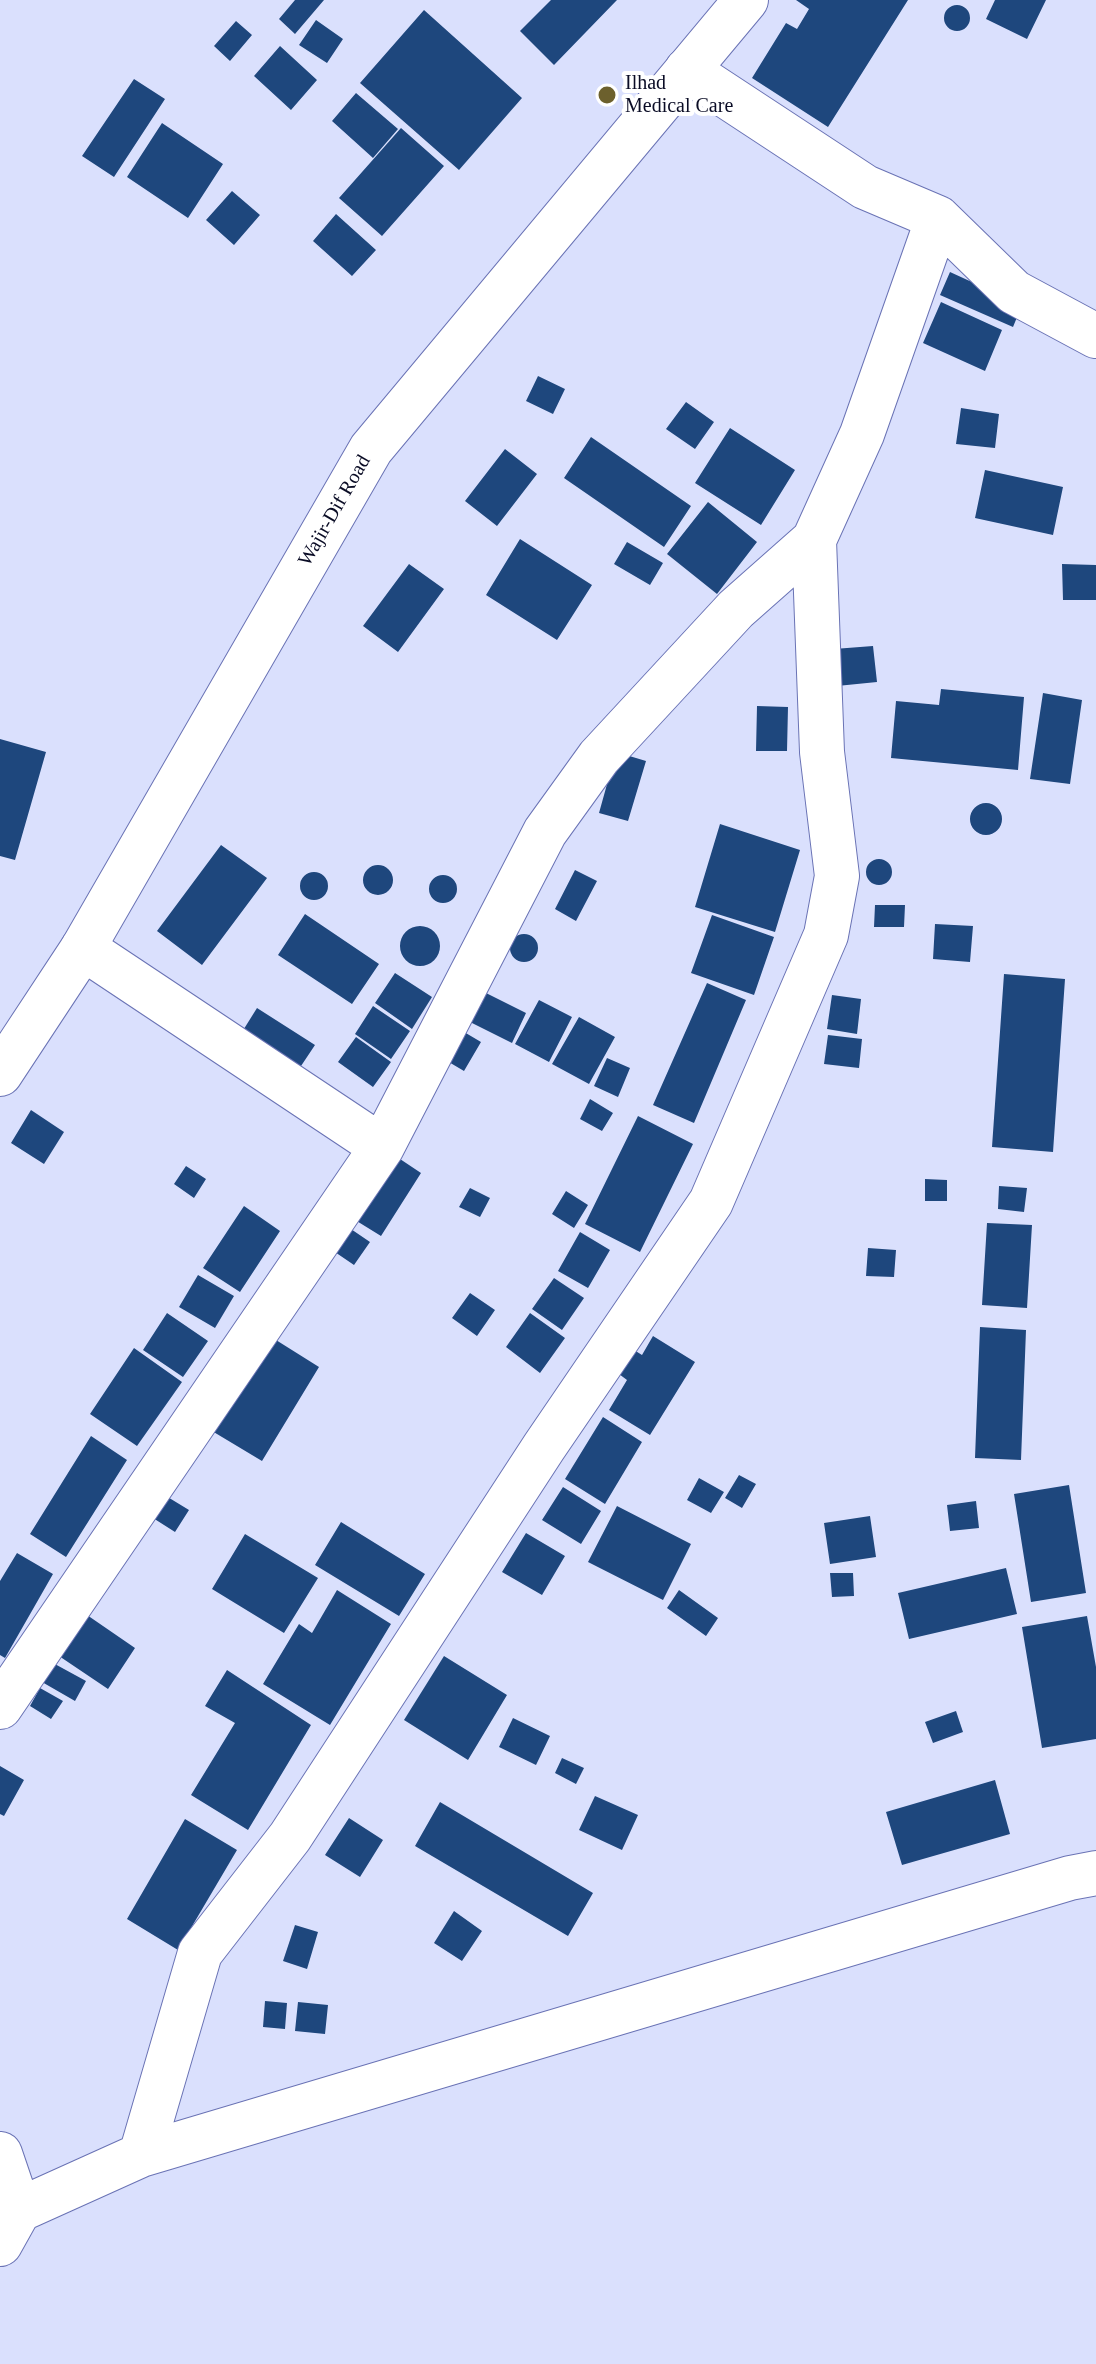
<!DOCTYPE html>
<style>
body{margin:0}
canvas{display:block;background:#dae0fd}
</style>
<canvas width="1096" height="2364"></canvas>
<script>
const context = document.querySelector('canvas').getContext('2d');
context.lineJoin = 'round';
function paint(path, color) { context.fillStyle = color; context.fill(path, 'evenodd'); }
const toPath = rows => new Path2D(rows.map(r => 'M' + r).join(''));
function strokePath(path, color, width, dash) { context.strokeStyle = color; context.lineWidth = width; context.lineCap = dash ? 'butt' : 'round'; context.setLineDash(dash || []); context.stroke(path); }
function write(font, color, halo, rows, align = 'center') {
  context.font = font + ' Georgia,serif'; context.lineWidth = 8; context.setLineDash([]); context.textBaseline = 'middle'; context.strokeStyle = halo; context.fillStyle = color; for (const [text, x, y, turn = 0] of rows) {
    context.save(); context.translate(x, y); context.rotate((+turn || 0) * Math.PI / 180); context.textAlign = isNaN(turn) ? turn : align; if (halo) context.strokeText(text, 0, 0); context.fillText(text, 0, 0); context.restore();
  }
}
paint(toPath([
 [295,0,324,0,295,34,279,19],
 [551,0,617,0,554,65,520,31],
 [796,0,908,0,828,127,752,78,786,23,797,29,809,9],
 [995,0,1046,0,1027,39,986,19],
 '944 18a13 13 0 1 1 26 0a13 13 0 1 1-26 0Z',
 [424,10,522,98,459,170,360,83],
 [316,20,343,39,327,63,299,45],
 [236,21,252,35,230,61,214,46],
 [280,46,317,80,291,110,254,76],
 [134,79,165,99,114,177,82,156],
 [356,93,398,129,373,158,332,121],
 [162,123,223,164,188,218,127,177],
 [401,128,444,166,382,236,339,198],
 [232,191,260,215,234,245,206,220],
 [336,214,376,250,352,276,313,241],
 [950,272,1022,305,1013,327,940,295],
 [941,302,1002,330,985,371,923,343],
 [538,376,565,389,553,414,526,401],
 [686,402,714,422,695,449,666,429],
 [961,408,999,414,995,448,956,444],
 [730,428,795,470,761,525,695,483],
 [591,437,691,506,664,547,564,478],
 [505,449,537,474,497,526,465,501],
 [985,470,1063,487,1053,535,975,518],
 [708,502,757,542,717,594,667,554],
 [520,539,592,585,557,640,486,595],
 [627,542,663,563,650,585,614,564],
 [409,564,444,589,398,652,363,626],
 [1062,564,1096,565,1096,600,1063,600],
 [873,646,877,682,837,686,834,649],
 [941,689,1024,697,1018,770,891,758,896,701,939,705],
 [1043,693,1082,700,1070,784,1030,779],
 [757,706,788,707,787,751,756,751],
 [0,739,46,752,15,860,0,856],
 [616,752,646,761,628,821,599,813],
 '970 819a16 16 0 1 1 32 0a16 16 0 1 1-32 0Z',
 [720,824,800,850,775,932,695,907],
 [221,845,267,878,202,965,157,931],
 '866 872a13 13 0 1 1 26 0a13 13 0 1 1-26 0Z',
 '363 880a15 15 0 1 1 30 0a15 15 0 1 1-30 0Z',
 [575,870,597,881,576,921,555,909],
 '300 886a14 14 0 1 1 28 0a14 14 0 1 1-28 0Z',
 '429 889a14 14 0 1 1 28 0a14 14 0 1 1-28 0Z',
 [875,905,905,905,904,927,874,927],
 [305,914,379,964,352,1004,278,955],
 [712,915,774,937,754,995,691,973],
 [935,924,973,926,970,962,933,959],
 '400 946a20 20 0 1 1 40 0a20 20 0 1 1-40 0Z',
 '510 948a14 14 0 1 1 28 0a14 14 0 1 1-28 0Z',
 [395,973,432,997,412,1029,375,1003],
 [1004,974,1065,979,1053,1152,992,1147],
 [707,983,746,1000,694,1123,653,1105],
 [480,990,526,1013,512,1043,466,1020],
 [832,995,861,999,857,1034,827,1029],
 [539,1000,572,1017,549,1062,515,1044],
 [373,1006,410,1031,391,1059,355,1034],
 [257,1008,315,1045,299,1069,242,1032],
 [579,1017,615,1037,589,1084,552,1064],
 [459,1029,481,1042,464,1071,442,1058],
 [828,1035,862,1039,859,1068,824,1064],
 [356,1037,391,1062,373,1087,338,1062],
 [607,1058,630,1068,618,1097,594,1086],
 [590,1099,613,1113,602,1131,580,1119],
 [31,1110,64,1132,44,1164,11,1143],
 [638,1116,693,1144,640,1252,585,1224],
 [388,1151,421,1173,381,1236,347,1215],
 [186,1166,206,1179,194,1198,174,1184],
 [925,1179,947,1180,947,1201,925,1201],
 [999,1186,1027,1188,1024,1212,998,1209],
 [470,1188,490,1198,480,1217,459,1207],
 [566,1191,588,1205,574,1228,552,1214],
 [244,1206,280,1231,240,1292,203,1268],
 [987,1223,1032,1225,1027,1308,982,1305],
 [345,1225,370,1242,354,1265,329,1248],
 [580,1232,610,1250,588,1288,558,1271],
 [868,1248,896,1250,894,1277,866,1276],
 [198,1275,234,1296,215,1328,179,1307],
 [554,1278,584,1298,562,1330,532,1309],
 [470,1293,495,1310,477,1336,452,1318],
 [167,1313,208,1341,183,1377,143,1350],
 [530,1313,565,1338,540,1373,506,1347],
 [980,1327,1026,1330,1021,1460,975,1458],
 [268,1335,319,1367,262,1461,212,1431],
 [653,1336,695,1362,650,1435,609,1410,627,1380,619,1374,634,1350,642,1355],
 [134,1348,182,1382,137,1446,90,1414],
 [603,1417,642,1442,605,1504,565,1479],
 [91,1436,127,1460,66,1557,30,1534],
 [739,1475,756,1484,742,1508,725,1498],
 [699,1478,724,1492,711,1513,687,1500],
 [1069,1485,1086,1593,1031,1602,1014,1494],
 [563,1487,601,1511,581,1544,542,1520],
 [166,1496,189,1510,175,1532,153,1518],
 [976,1501,979,1528,950,1531,947,1505],
 [617,1506,691,1544,663,1600,588,1562],
 [870,1516,876,1557,830,1564,824,1523],
 [341,1522,425,1574,399,1616,315,1565],
 [526,1533,565,1556,542,1595,502,1572],
 [245,1534,318,1578,284,1633,212,1589],
 [17,1553,53,1574,5,1658,0,1655,0,1581],
 [1006,1568,1017,1614,909,1639,898,1593],
 [830,1573,853,1573,854,1596,832,1597],
 [337,1590,391,1624,330,1725,263,1684,299,1624,312,1633],
 [679,1590,718,1618,706,1636,667,1608],
 [87,1615,135,1648,108,1689,59,1656],
 [1087,1616,1096,1667,1096,1739,1042,1748,1022,1627],
 [444,1656,507,1695,468,1760,404,1720],
 [53,1663,86,1681,75,1701,42,1682],
 [227,1670,311,1725,248,1830,191,1795,235,1723,205,1706],
 [40,1688,63,1701,51,1719,30,1706],
 [956,1711,963,1732,933,1743,925,1722],
 [513,1718,550,1736,536,1765,499,1747],
 [562,1758,584,1768,576,1784,555,1773],
 [0,1766,24,1780,4,1816,0,1814],
 [995,1780,1010,1834,902,1865,886,1812],
 [595,1796,638,1815,622,1850,579,1830],
 [440,1802,593,1893,568,1936,415,1846],
 [349,1818,383,1840,360,1877,325,1855],
 [185,1819,237,1850,178,1950,127,1919],
 [454,1911,482,1931,462,1961,434,1943],
 [295,1925,318,1932,307,1969,283,1961],
 [265,2001,287,2003,285,2029,263,2027],
 [298,2002,328,2005,325,2034,295,2031]
]), '#1e477d');
const street = toPath([
 [687,70,865,187,938,218,1014,292,1096,336],
 [83,948,382,1147],
 [0,1707,382,1147,545,832,599,757,736,609,814,540],
 [0,2154,19,2210],
 [141,2155,200,1953,290,1837,544,1447,711,1202,826,935,837,876,822,752,814,540,862,434,938,218],
 [0,2244,19,2210,141,2155,1070,1878,1096,1873]
]);
const secondary = toPath([
 [0,1074,83,948,371,449,746,0]
]);
strokePath(street, '#6a73b5', 46);
strokePath(secondary, '#6a73b5', 46);
strokePath(street, '#fff', 44);
strokePath(secondary, '#fff', 44);
for (const [x, y, r, color] of [
 [607,95,10,"#6c602d"]
]) { const dot = new Path2D(); dot.arc(x, y, r, 0, 2 * Math.PI); context.fillStyle = color; context.fill(dot); strokePath(dot, '#fff', 3); }
write('20px', '#0a0c25', '#fff', [
 ["Ilhad",625,84],
 ["Medical Care",625,107]
], 'left');
write('20px', '#0a0c25', '#fff', [
 ["Wajir-Dif Road",335,511,-60]
]);
</script>
